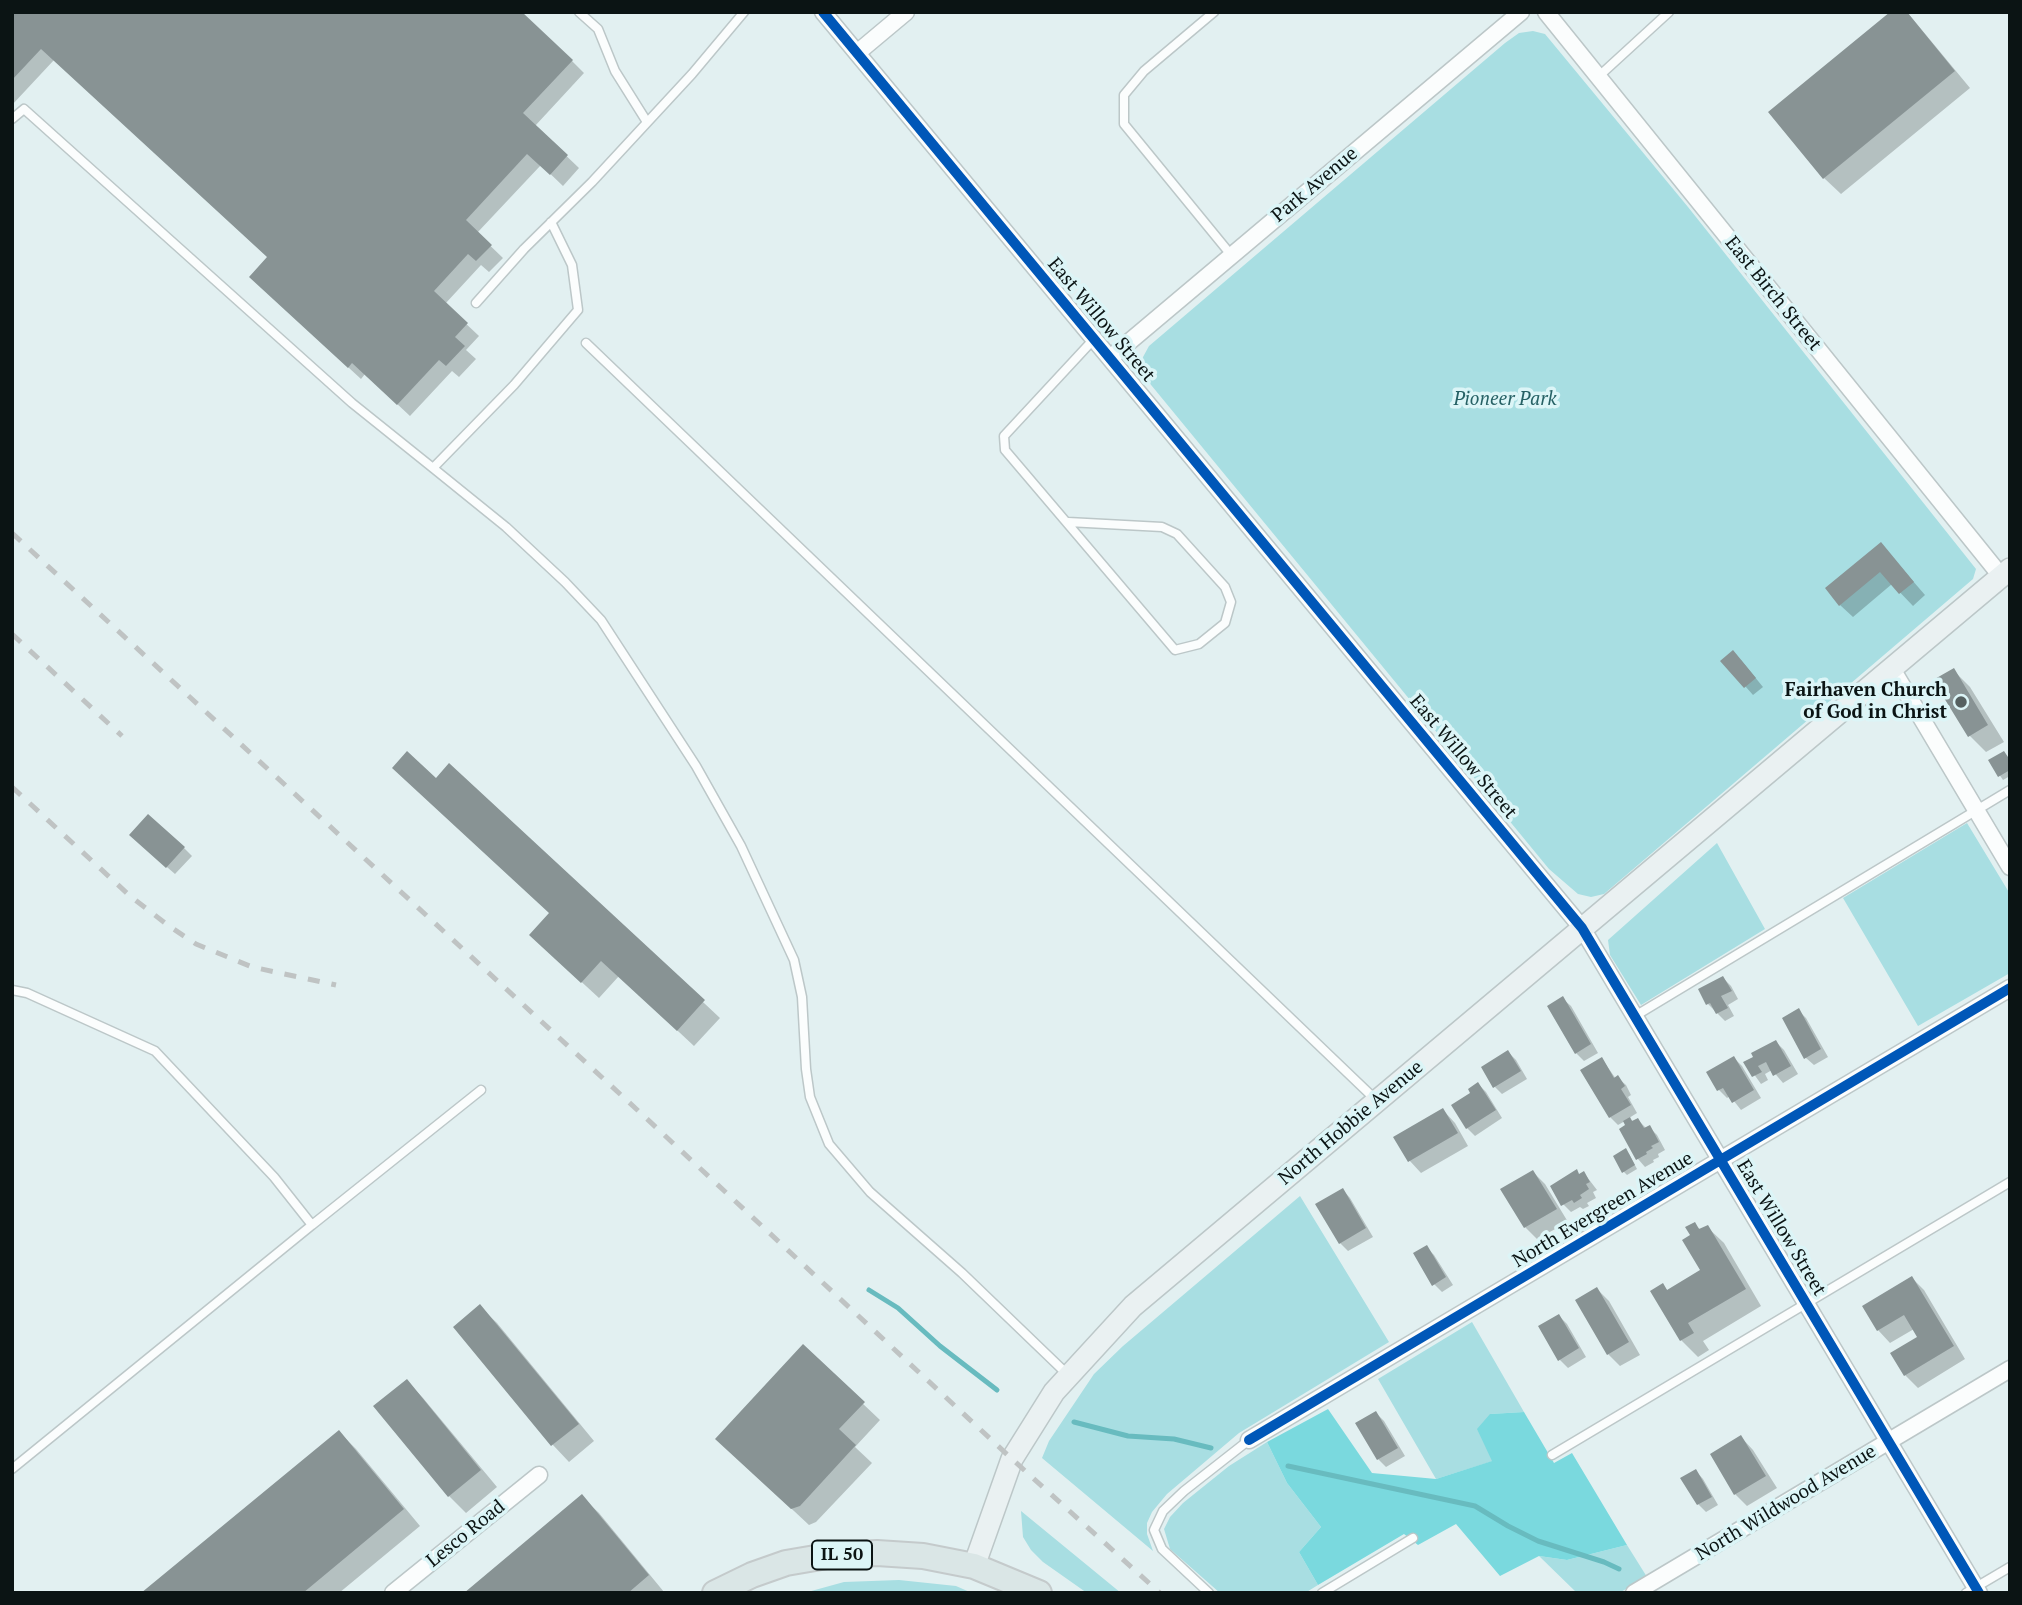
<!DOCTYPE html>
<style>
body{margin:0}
#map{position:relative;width:2022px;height:1605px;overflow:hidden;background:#e2f0f1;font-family:"PT Serif",serif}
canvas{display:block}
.frame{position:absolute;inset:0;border:14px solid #0b1414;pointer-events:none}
</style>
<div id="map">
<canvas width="2022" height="1605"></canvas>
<div class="frame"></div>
</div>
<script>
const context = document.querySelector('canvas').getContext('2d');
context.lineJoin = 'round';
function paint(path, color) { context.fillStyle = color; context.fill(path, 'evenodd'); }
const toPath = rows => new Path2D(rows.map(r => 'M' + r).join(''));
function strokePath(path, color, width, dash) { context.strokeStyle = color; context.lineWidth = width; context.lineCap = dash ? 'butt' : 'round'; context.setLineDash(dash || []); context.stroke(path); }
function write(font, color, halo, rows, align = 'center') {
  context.font = font + ' "PT Serif",serif'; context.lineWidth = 7; context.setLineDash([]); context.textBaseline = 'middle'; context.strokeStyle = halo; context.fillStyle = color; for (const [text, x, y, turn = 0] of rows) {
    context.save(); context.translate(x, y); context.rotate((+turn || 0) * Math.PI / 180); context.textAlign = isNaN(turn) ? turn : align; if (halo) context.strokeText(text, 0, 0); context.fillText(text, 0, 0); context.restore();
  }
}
paint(toPath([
 [1533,31,1545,34,1688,207,1976,569,1973,579,1604,894,1591,897,1578,894,1549,869,1147,380,1141,368,1143,357,1149,346,1505,43,1519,33],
 [1967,823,2010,894,2010,973,1918,1026,1843,898],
 [1717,843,1765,929,1641,1005,1610,955,1608,940],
 [1300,1196,1389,1342,1239,1433,1167,1494,1152,1512,1147,1523,1147,1534,1153,1551,1042,1458,1049,1441,1094,1374,1123,1346],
 [1472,1322,1524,1412,1490,1414,1493,1461,1436,1479,1378,1379],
 [1267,1442,1287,1483,1321,1527,1299,1552,1318,1585,1305,1593,1220,1593,1170,1549,1164,1529,1170,1517,1183,1503,1229,1466],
 [1021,1511,1121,1593,1087,1593,1043,1562,1031,1550,1023,1537],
 [1627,1545,1647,1577,1619,1593,1577,1593,1539,1556,1567,1560],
 [899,1580,956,1586,972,1593,804,1593,844,1582]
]), '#a8dee2');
paint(toPath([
 [1328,1409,1372,1473,1436,1479,1492,1461,1477,1429,1490,1414,1524,1412,1554,1463,1572,1453,1627,1545,1567,1560,1539,1556,1500,1576,1456,1524,1418,1545,1404,1534,1318,1585,1299,1552,1321,1527,1287,1483,1267,1442]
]), '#7ad9de');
paint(toPath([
 [12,12,572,61,584,73,535,126,579,168,563,186,541,165,477,233,503,258,489,272,481,265,445,304,479,336,466,350,476,359,459,377,452,371,410,416,365,374,361,379,263,289,269,258,54,60,12,105],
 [1907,12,1970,88,1841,194,1824,178],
 [1881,544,1925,595,1913,606,1892,584,1853,617,1840,605],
 [1741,660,1763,687,1753,695,1723,661],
 [1953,670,1970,687,2004,742,1986,752,1970,736],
 [1990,761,2010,761,2010,776,2003,780],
 [450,765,720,1018,694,1046,619,976,599,998,548,951,551,914,436,780],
 [139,843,184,848,192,856,175,874],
 [1723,978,1731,986,1738,999,1728,1005,1734,1016,1725,1021,1708,1004],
 [1563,999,1571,1006,1598,1053,1584,1061,1576,1053],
 [1799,1011,1806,1018,1828,1057,1814,1065,1806,1058],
 [1776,1042,1784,1050,1798,1074,1783,1083,1772,1070,1765,1074,1768,1080,1761,1084,1746,1063],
 [1508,1052,1516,1060,1527,1079,1502,1094,1495,1087],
 [1734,1058,1742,1066,1761,1098,1741,1110,1730,1096,1727,1098,1719,1090],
 [1602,1059,1616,1079,1618,1078,1626,1085,1631,1095,1628,1097,1637,1113,1629,1118,1634,1122,1638,1120,1647,1129,1649,1127,1657,1135,1665,1150,1658,1154,1659,1157,1653,1160,1654,1162,1645,1167,1638,1159,1625,1121,1618,1125,1610,1117],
 [1478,1084,1486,1092,1502,1118,1475,1136,1467,1128,1473,1093],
 [1443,1110,1455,1123,1468,1146,1421,1173,1409,1160],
 [1629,1154,1637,1169,1627,1175,1623,1171],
 [1533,1172,1545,1184,1568,1222,1537,1239,1525,1227],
 [1584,1173,1597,1190,1593,1192,1596,1198,1587,1203,1589,1206,1583,1209,1580,1207,1571,1212,1563,1204],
 [1343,1190,1350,1198,1373,1237,1348,1251,1340,1243,1317,1205],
 [1694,1224,1701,1230,1707,1227,1724,1243,1761,1306,1703,1341,1709,1350,1698,1357,1681,1340,1663,1285,1668,1291,1702,1271,1693,1235],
 [1426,1247,1434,1255,1453,1285,1442,1292,1434,1284],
 [1912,1278,1924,1290,1965,1359,1918,1388,1905,1375,1893,1354,1919,1338,1914,1329,1890,1343,1878,1330,1864,1307],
 [1597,1289,1609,1301,1640,1355,1620,1366,1608,1354],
 [480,1307,497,1323,594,1441,569,1462,553,1445,455,1327],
 [1559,1316,1567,1324,1586,1357,1568,1368,1560,1360],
 [803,1347,880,1420,855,1447,872,1463,816,1522,809,1525,734,1455],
 [407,1381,423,1398,497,1487,466,1513,449,1496],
 [1376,1413,1384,1421,1405,1456,1386,1467,1378,1459],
 [339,1432,356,1449,420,1526,339,1593,143,1593],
 [1741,1437,1753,1450,1777,1488,1747,1506,1735,1494],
 [1696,1471,1703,1479,1718,1505,1706,1512,1698,1504],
 [582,1497,599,1513,664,1592,467,1593]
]), '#0003');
strokePath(toPath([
 [869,1290,898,1308,940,1346,997,1390],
 [1074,1422,1128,1436,1174,1439,1211,1448],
 [1288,1466,1475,1506,1508,1526,1538,1541,1604,1562,1619,1569]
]), '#68bbbf', 5);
paint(toPath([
 [12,12,522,12,573,60,523,113,568,155,550,175,527,154,466,220,492,245,476,261,468,254,434,291,468,323,455,337,465,346,446,366,439,360,397,405,352,363,348,368,249,277,267,257,41,49,12,80],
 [1890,12,1907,12,1955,71,1823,179,1768,112],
 [1881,542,1914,582,1899,594,1880,572,1839,606,1825,588],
 [1733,650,1756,678,1744,688,1720,661],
 [1954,668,1988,725,1968,737,1933,680],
 [407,751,436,778,449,763,705,1000,677,1031,601,961,581,983,529,935,549,913,392,768],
 [2004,751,2010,760,2010,770,1998,777,1988,760],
 [148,814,185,847,166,868,129,835],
 [1723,976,1732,991,1721,996,1728,1008,1716,1014,1710,1003,1706,1005,1698,989],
 [1563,996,1591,1044,1575,1054,1547,1006],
 [1799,1008,1821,1049,1804,1059,1782,1018],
 [1776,1040,1791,1066,1773,1076,1766,1062,1758,1066,1762,1072,1752,1077,1743,1062,1753,1057,1751,1053],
 [1508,1050,1521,1071,1493,1088,1481,1067],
 [1734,1056,1754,1090,1732,1103,1723,1088,1717,1091,1706,1072],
 [1602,1057,1614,1078,1618,1075,1625,1086,1621,1089,1631,1105,1609,1118,1580,1070],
 [1478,1082,1496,1110,1466,1129,1451,1105,1470,1093,1468,1089],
 [1443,1108,1458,1133,1408,1162,1393,1137],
 [1630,1117,1632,1121,1638,1118,1644,1128,1650,1125,1659,1142,1651,1146,1653,1148,1646,1152,1647,1154,1636,1160,1619,1129,1625,1125,1623,1121],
 [1626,1148,1635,1165,1622,1173,1613,1156],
 [1577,1169,1579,1174,1584,1171,1590,1182,1586,1184,1589,1189,1580,1195,1582,1198,1574,1203,1572,1200,1561,1206,1550,1186],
 [1533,1170,1557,1209,1524,1228,1500,1189],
 [1343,1188,1366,1228,1339,1244,1315,1204],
 [1695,1222,1699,1229,1708,1225,1746,1289,1688,1323,1694,1333,1680,1341,1650,1291,1663,1283,1667,1290,1700,1270,1682,1240,1690,1235,1685,1227],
 [1427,1245,1446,1277,1432,1286,1413,1253],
 [1912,1276,1954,1346,1904,1376,1890,1353,1917,1337,1904,1315,1877,1331,1862,1306],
 [1597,1287,1629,1342,1607,1355,1575,1300],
 [480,1304,579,1424,551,1446,453,1327],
 [1559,1314,1579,1348,1558,1361,1538,1326],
 [803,1344,865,1402,839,1429,856,1445,800,1506,791,1509,715,1439],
 [407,1379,481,1470,448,1497,373,1406],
 [1376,1411,1398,1448,1377,1460,1355,1423],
 [339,1430,404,1509,303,1593,141,1593],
 [1741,1435,1766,1476,1734,1495,1710,1454],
 [1696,1469,1712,1497,1697,1505,1680,1478],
 [582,1494,649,1575,628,1593,464,1593]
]), '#889394');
const lane = toPath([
 [579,12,598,29,615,71,647,122],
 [1214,12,1144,71,1124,95,1124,124,1232,256],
 [1598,77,1669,12],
 [12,119,24,109,352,403,433,468],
 [551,222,572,265,578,310,514,385,433,468,506,527,565,582,601,620,696,766,741,846,794,960,802,997,806,1069,810,1097,829,1144,870,1192,962,1273,1067,1374],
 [476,303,524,249,592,182,692,74,744,12],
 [586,343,1377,1101],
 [1068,522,1162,527,1177,534,1225,587,1231,602,1225,623,1199,644,1175,650,1005,450,1004,436,1094,339],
 [12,990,27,993,155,1051,274,1177,312,1225,12,1469],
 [1635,1016,2010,790],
 [312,1225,481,1090],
 [1552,1455,2010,1182],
 [1209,1593,1162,1549,1154,1530,1163,1511,1184,1491,1249,1440],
 [1322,1593,1413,1538],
 [1966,1593,2010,1567]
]);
const street = toPath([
 [823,12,1582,928,1979,1593],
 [1546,12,2001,576],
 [857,53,906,12],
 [1110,358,1521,12],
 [1891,667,2010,867],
 [1249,1440,2010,988],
 [393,1593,539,1475],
 [1634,1593,2010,1369]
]);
const secondary = toPath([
 [974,1566,1012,1459,1054,1392,1133,1306,2010,569]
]);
const primary = toPath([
 [715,1593,752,1575,786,1563,827,1556,877,1553,923,1556,974,1566,1039,1593]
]);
strokePath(lane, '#bcc7c8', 11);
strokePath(street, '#bcc7c8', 19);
strokePath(secondary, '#bcc7c8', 24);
strokePath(primary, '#c4cacb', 28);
strokePath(lane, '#fbfdfd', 8);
strokePath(street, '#fbfdfd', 16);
strokePath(secondary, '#eaf1f2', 21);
strokePath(primary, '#dae6e6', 24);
strokePath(toPath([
 [12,533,646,1118,1012,1459,1160,1593],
 [12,634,122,736],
 [12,787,130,896,169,926,196,944,252,967,336,985]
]), '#bfc3c3', 5, [12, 12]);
strokePath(toPath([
 [823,12,1582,928,1979,1593],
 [1249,1440,2010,988]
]), '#0057b8', 10);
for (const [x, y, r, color] of [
 [1961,702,7,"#566161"]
]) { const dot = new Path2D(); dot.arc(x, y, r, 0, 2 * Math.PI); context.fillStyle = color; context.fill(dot); strokePath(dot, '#dcf5f7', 2.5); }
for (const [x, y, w] of [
 [842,1555,60]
]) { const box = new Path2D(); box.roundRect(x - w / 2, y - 14.5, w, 29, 5); context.fillStyle = '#dcf5f7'; context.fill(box); strokePath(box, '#0b1414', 2); }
write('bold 18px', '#0b1414', null, [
 ["IL 50",842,1555]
]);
write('19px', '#0b1414', '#dcf5f7', [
 ["Park Avenue",1315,185,-40],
 ["East Birch Street",1773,294,51],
 ["East Willow Street",1101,320,50],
 ["East Willow Street",1463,757,50],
 ["North Hobbie Avenue",1351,1123,-40],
 ["North Evergreen Avenue",1603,1210,-31],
 ["East Willow Street",1781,1228,59],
 ["North Wildwood Avenue",1786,1503,-31],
 ["Lesco Road",466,1534,-39]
]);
write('italic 19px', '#266165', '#dcf5f7', [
 ["Pioneer Park",1505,400]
]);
write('bold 19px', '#0b1414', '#dcf5f7', [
 ["Fairhaven Church",1947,691],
 ["of God in Christ",1947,713]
], 'right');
</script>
